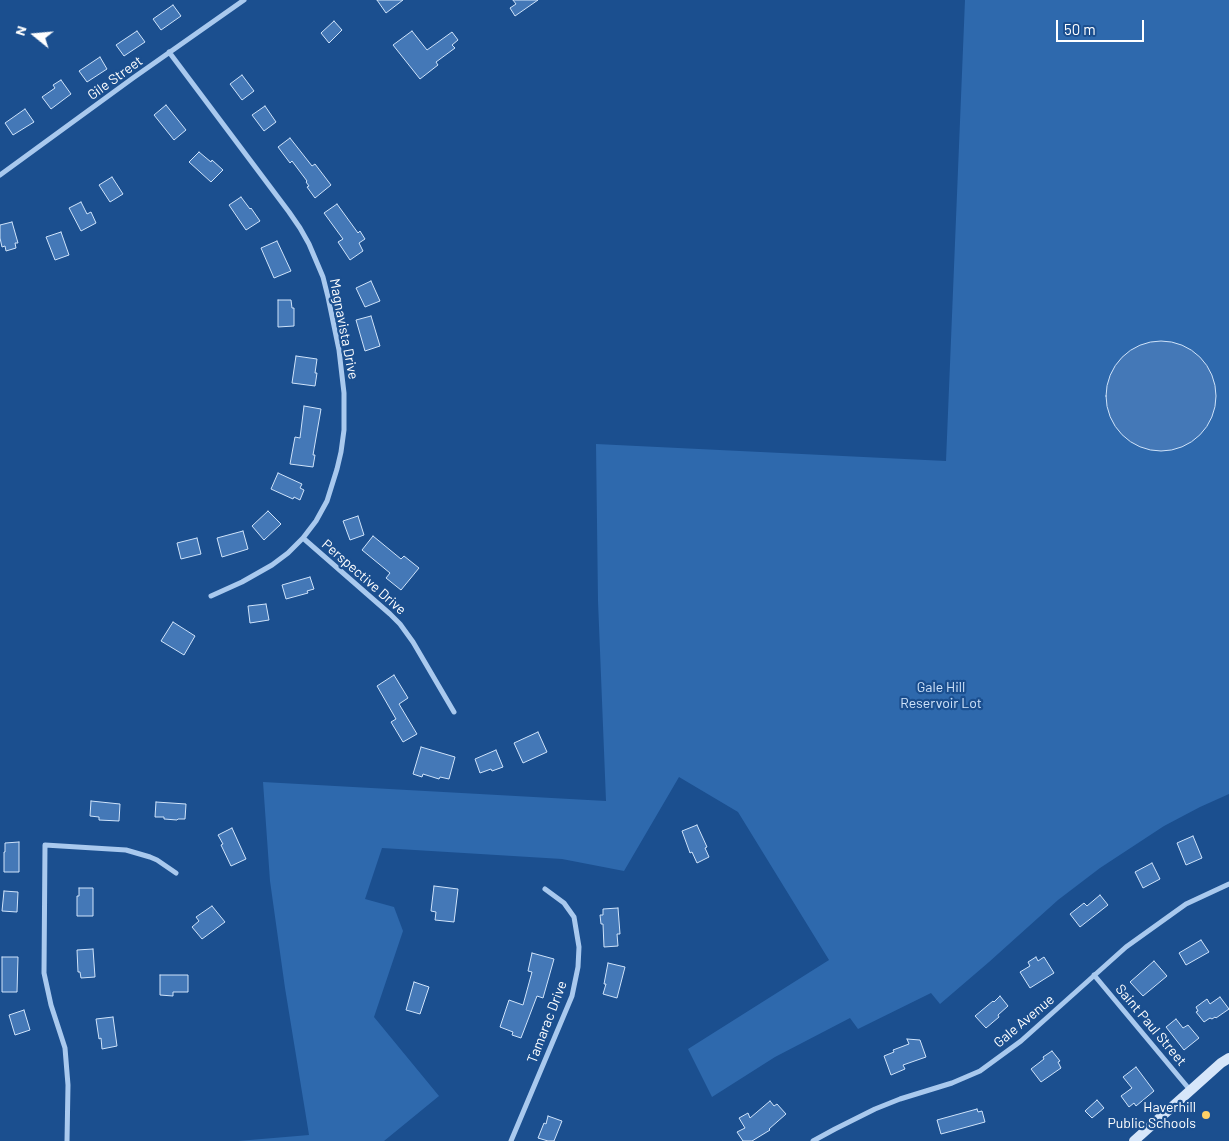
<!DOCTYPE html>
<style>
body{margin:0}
#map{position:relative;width:1229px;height:1141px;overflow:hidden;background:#1b4f8f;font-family:Barlow,sans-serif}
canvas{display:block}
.north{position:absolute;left:10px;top:10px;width:50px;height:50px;-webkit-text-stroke:4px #1b4f8f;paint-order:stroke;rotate:287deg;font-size:14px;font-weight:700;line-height:20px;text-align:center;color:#fff}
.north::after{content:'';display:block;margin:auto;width:18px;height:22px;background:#fff;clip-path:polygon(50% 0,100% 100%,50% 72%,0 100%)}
.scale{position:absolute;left:1056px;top:20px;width:88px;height:22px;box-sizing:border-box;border:2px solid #fff;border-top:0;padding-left:6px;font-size:15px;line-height:18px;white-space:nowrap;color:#fff;-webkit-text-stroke:4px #1b4f8f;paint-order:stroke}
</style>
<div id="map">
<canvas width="1229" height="1141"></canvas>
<div class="north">N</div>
<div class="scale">50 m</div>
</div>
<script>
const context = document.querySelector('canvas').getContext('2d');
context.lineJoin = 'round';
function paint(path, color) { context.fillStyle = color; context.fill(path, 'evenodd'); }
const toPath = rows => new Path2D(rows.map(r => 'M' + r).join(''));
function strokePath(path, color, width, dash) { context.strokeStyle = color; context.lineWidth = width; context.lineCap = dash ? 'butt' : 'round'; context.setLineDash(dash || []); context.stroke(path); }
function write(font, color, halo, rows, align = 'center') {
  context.font = font + ' Barlow,sans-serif'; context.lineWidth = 4.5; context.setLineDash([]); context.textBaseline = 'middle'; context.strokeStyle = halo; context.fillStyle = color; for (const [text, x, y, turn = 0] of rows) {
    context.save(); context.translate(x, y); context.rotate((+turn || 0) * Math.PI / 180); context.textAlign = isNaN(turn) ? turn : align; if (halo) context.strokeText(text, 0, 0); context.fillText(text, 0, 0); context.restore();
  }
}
paint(toPath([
 [965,0,1229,0,1229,794,1200,807,1164,826,1100,868,1058,900,989,962,940,1004,931,993,858,1029,850,1018,775,1057,712,1097,688,1049,829,960,738,812,679,777,624,871,562,859,382,848,365,899,394,907,403,931,374,1017,439,1096,384,1141,238,1141,309,1135,285,988,270,881,263,782,606,801,598,601,596,444,946,461]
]), '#2e69ad');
const building = toPath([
 [377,0,403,0,386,13,377,0],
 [513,0,538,0,515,16,510,8,516,4,513,0],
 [173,5,181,16,161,30,153,19,173,5],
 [334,21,342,30,329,43,321,33,334,21],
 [137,31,145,42,124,56,116,45,137,31],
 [412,31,427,50,452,32,458,40,452,45,455,48,436,62,438,65,420,79,393,45,412,31],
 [100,57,107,69,87,82,79,71,100,57],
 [242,75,254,91,242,100,230,84,242,75],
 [61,80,71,94,51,109,42,97,55,88,53,85,61,80],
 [166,105,186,130,174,140,154,115,166,105],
 [265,106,276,122,264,131,252,115,265,106],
 [25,109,34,122,13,135,5,123,25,109],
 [290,138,312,166,315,164,331,185,315,198,307,187,309,186,306,182,307,181,292,161,290,163,278,147,290,138],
 [199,152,211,162,212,160,223,170,211,182,189,162,199,152],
 [112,177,123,194,110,202,99,185,112,177],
 [241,197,250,209,251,208,260,221,246,230,229,205,241,197],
 [81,202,87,214,91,212,96,223,81,231,69,208,81,202],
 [337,204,358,233,360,231,365,239,359,243,363,251,350,260,338,242,343,239,324,213,337,204],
 [12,222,18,243,15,243,16,248,6,251,5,246,2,247,0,238,0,225,12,222],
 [61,232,69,255,55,260,46,237,61,232],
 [277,241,291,271,274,278,261,248,277,241],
 [371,281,380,301,365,307,356,288,371,281],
 [278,300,291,300,292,308,294,308,294,326,278,327,278,300],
 [371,316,380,346,365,351,356,320,371,316],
 '1106 396a55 55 0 1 1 110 0a55 55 0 1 1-110 0Z',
 [296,356,317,359,315,373,317,373,315,386,292,383,296,356],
 [304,406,321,409,313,455,315,455,313,467,290,464,295,437,300,438,304,406],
 [278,473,302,484,300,488,304,490,300,500,294,497,293,499,271,489,278,473],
 [268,511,281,524,264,540,252,526,268,511],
 [358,516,364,535,350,540,343,521,358,516],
 [243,531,248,549,222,557,217,538,243,531],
 [373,536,401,559,404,556,419,568,401,590,386,578,390,573,362,550,373,536],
 [197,538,201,554,181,559,177,543,197,538],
 [310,577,314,589,307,591,308,593,286,599,282,585,310,577],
 [266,604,269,620,250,623,248,606,266,604],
 [173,622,195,636,184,655,161,641,173,622],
 [394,675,408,698,399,704,417,734,403,742,391,722,396,719,377,686,394,675],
 [538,732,547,752,523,763,514,743,538,732],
 [421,747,455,757,449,779,440,777,439,779,423,774,422,777,413,774,421,747],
 [496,750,503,767,492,771,491,769,480,773,475,759,496,750],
 [91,801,120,804,119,821,99,820,99,817,90,816,91,801],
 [156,802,186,804,185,819,178,819,177,820,164,819,164,817,155,817,156,802],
 [697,825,707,847,705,848,709,857,697,863,692,852,690,853,682,831,697,825],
 [232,828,246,859,231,866,221,845,223,844,218,835,232,828],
 [1193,836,1202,858,1186,865,1177,843,1193,836],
 [19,842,19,872,4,872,4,852,5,852,5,843,19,842],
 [1152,863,1160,879,1143,888,1135,872,1152,863],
 [434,886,458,889,454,922,435,920,436,912,431,911,434,886],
 [79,888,93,888,93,916,77,916,77,896,79,896,79,888],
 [4,891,18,892,17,912,2,911,4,891],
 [1100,895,1108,905,1080,927,1070,914,1084,903,1087,906,1100,895],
 [212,906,225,922,202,939,192,927,199,921,196,917,212,906],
 [618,908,620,934,617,934,618,946,604,947,603,924,601,924,600,915,603,915,603,909,618,908],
 [1201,940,1209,952,1186,965,1179,953,1201,940],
 [93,949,95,977,81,978,80,972,78,972,77,950,93,949],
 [532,953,554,959,543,998,537,996,521,1038,512,1035,513,1032,500,1027,509,1000,523,1005,532,972,528,971,532,953],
 [2,957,18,957,17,992,2,992,2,957],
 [1036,957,1038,961,1044,957,1054,973,1030,988,1020,972,1030,966,1028,962,1036,957],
 [1154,961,1167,976,1143,996,1130,982,1154,961],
 [608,963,625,967,617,998,603,994,606,984,604,984,608,963],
 [160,975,188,975,188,992,173,992,173,996,160,995,160,975],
 [414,982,429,987,420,1014,406,1010,414,982],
 [1000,996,1008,1006,998,1015,999,1017,986,1028,975,1016,993,1001,994,1002,1000,996],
 [1220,997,1229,1009,1216,1018,1215,1017,1212,1019,1210,1018,1204,1022,1196,1012,1198,1011,1196,1007,1207,999,1210,1004,1220,997],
 [24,1010,30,1030,15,1035,9,1015,24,1010],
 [113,1017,117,1046,102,1049,101,1038,99,1039,96,1019,113,1017],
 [1176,1019,1183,1028,1188,1025,1199,1038,1184,1050,1166,1027,1176,1019],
 [907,1039,920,1040,926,1057,903,1065,905,1069,891,1075,884,1056,894,1052,893,1050,909,1044,907,1039],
 [1052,1051,1060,1061,1058,1062,1061,1068,1041,1082,1031,1069,1044,1059,1043,1057,1052,1051],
 [1136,1067,1154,1091,1136,1106,1134,1103,1129,1107,1121,1096,1132,1088,1123,1077,1136,1067],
 [1097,1100,1104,1108,1092,1118,1085,1111,1097,1100],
 [770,1101,774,1106,777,1104,786,1114,769,1129,770,1130,752,1141,743,1141,737,1132,745,1128,739,1118,748,1113,750,1118,770,1101],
 [977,1109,978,1112,982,1111,985,1122,941,1134,937,1120,977,1109],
 [548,1116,562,1121,554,1141,548,1141,538,1138,544,1123,546,1124,548,1116]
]);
paint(building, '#4478b7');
strokePath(building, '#cfe3fa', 1);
strokePath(toPath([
 [169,52,289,212,300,228,309,244,323,277,328,297,339,350,344,393,344,430,341,452,337,469,327,501,316,521,303,538,288,553,272,565,242,582,211,596],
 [0,175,133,78,244,0],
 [303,538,390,614,400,624,413,642,454,712],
 [1094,975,1190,1090],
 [67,1141,68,1085,65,1048,51,1005,44,973,45,845,126,850,150,857,157,860,176,873],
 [511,1141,572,996,578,967,579,947,574,917,564,903,545,889],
 [813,1141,835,1129,875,1109,900,1099,952,1083,980,1071,1021,1041,1126,947,1186,904,1229,884]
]), '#a9c9ee', 5);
strokePath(toPath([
 [1134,1141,1221,1063,1229,1058]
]), '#d6e6fa', 10);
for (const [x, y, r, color] of [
 [1206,1115,5,"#ffd166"]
]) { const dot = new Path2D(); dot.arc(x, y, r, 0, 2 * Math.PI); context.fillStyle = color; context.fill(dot); strokePath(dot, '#1b4f8f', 2); }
write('14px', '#fff', '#1b4f8f', [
 ["Gile Street",115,78,-36],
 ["Magnavista Drive",344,329,79],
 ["Perspective Drive",364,577,41],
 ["Gale Avenue",1024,1021,-40],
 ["Tamarac Drive",547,1022,-69],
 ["Saint Paul Street",1151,1025,50]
]);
write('14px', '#cfe3fa', '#1b4f8f', [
 ["Gale Hill",941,687],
 ["Reservoir Lot",941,703]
]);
write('14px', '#fff', '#1b4f8f', [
 ["Haverhill",1196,1107],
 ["Public Schools",1196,1123]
], 'right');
</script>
